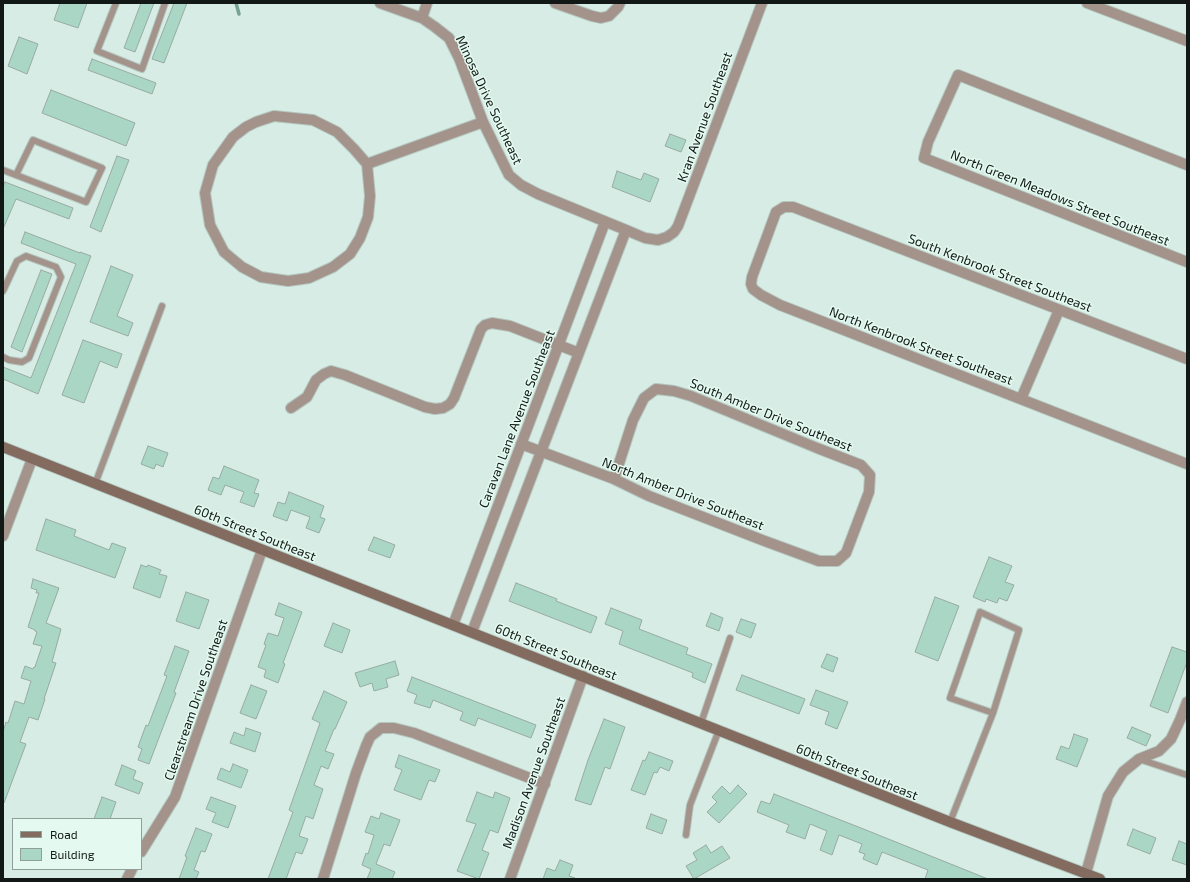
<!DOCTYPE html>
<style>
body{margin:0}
#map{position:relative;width:1190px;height:882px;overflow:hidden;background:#d7ece4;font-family:"Exo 2",sans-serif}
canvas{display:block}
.frame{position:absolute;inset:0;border:4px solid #111815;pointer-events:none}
.legend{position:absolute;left:12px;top:818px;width:130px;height:52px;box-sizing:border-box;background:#e4faf1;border:1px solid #90a099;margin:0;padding:5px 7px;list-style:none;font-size:12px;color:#111815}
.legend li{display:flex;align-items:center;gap:8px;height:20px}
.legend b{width:20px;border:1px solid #90a099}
</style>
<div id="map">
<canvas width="1190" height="882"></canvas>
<div class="frame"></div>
<ul class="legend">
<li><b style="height:5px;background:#836b5f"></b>Road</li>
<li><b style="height:11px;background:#aad6c5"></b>Building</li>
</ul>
</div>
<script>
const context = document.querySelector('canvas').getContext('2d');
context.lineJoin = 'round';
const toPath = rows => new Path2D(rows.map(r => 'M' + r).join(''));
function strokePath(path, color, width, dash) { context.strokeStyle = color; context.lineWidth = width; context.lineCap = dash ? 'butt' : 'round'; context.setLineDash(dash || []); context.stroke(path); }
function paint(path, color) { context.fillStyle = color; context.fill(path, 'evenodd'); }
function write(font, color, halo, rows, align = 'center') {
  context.font = font + ' "Exo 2",sans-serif'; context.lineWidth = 3; context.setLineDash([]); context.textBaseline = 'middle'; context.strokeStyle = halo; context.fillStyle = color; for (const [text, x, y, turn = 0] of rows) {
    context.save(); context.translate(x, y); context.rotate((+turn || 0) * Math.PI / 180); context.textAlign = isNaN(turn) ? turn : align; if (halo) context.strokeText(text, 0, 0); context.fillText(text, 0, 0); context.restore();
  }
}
strokePath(toPath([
 [236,3,239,14]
]), '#77a292', 3.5);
const building = toPath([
 [60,3,87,3,78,28,54,20,60,3],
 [141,3,154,3,135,52,124,48,141,3],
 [174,3,187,3,164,63,152,59,174,3],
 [19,37,38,44,27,74,8,66,19,37],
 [92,59,156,83,152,94,88,70,92,59],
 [51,90,135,123,126,146,42,113,51,90],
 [670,134,686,140,681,152,665,146,670,134],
 [117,156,129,160,101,232,90,227,117,156],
 [617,171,641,180,644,173,659,179,650,202,612,187,617,171],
 [5,182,73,208,69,219,16,199,3,229,3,187,5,182],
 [25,232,80,253,80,252,91,256,38,394,3,379,3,367,31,378,76,264,21,243,25,232],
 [111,266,133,275,117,316,133,323,128,336,90,322,111,266],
 [41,270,52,274,22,352,11,347,41,270],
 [83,340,122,354,117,368,100,361,84,403,62,395,83,340],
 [148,446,168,453,163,467,156,464,154,469,141,464,148,446],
 [224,466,259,480,254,493,259,494,254,507,240,502,244,492,225,485,221,495,208,490,213,477,219,479,224,466],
 [289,492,324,506,320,517,325,519,319,533,306,528,310,517,291,510,287,521,273,516,278,502,285,504,289,492],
 [46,519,76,530,74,536,109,550,112,543,126,548,115,578,36,550,46,519],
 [374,537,395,545,390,558,368,550,374,537],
 [989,557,1012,566,1005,582,1014,585,1007,601,999,598,997,603,986,599,985,602,973,597,989,557],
 [141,565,147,567,148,565,161,570,159,574,167,576,160,598,133,588,141,565],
 [33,579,59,588,46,623,61,629,52,662,56,663,44,699,45,699,38,720,29,717,20,742,26,744,4,803,3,802,3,732,6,722,8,723,15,701,24,704,31,681,21,678,25,666,33,669,34,667,35,667,42,646,33,644,37,632,35,631,35,630,28,627,39,593,36,593,37,590,31,588,33,579],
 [516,583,557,599,556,601,597,617,591,633,509,601,516,583],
 [186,592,209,600,199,629,176,621,186,592],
 [935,597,959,606,938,661,915,652,935,597],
 [279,603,302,612,283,663,285,664,278,683,264,677,266,670,258,667,266,645,264,644,268,633,278,636,284,618,275,615,279,603],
 [611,608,642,620,639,629,688,648,686,654,712,664,705,683,692,677,693,673,619,644,623,631,605,624,611,608],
 [711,613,723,618,719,631,706,626,711,613],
 [741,619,756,624,751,638,736,632,741,619],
 [333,623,350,630,342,653,324,646,333,623],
 [175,646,189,651,174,692,176,693,149,764,138,760,142,749,138,747,146,725,148,726,167,676,164,675,175,646],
 [1172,647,1187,652,1187,662,1168,713,1150,706,1172,647],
 [827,654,838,658,833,672,821,667,827,654],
 [395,661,399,675,386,679,388,687,374,691,372,683,360,687,355,673,395,661],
 [742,675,805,699,799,714,736,690,742,675],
 [412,677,536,725,531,738,478,718,475,726,460,720,463,712,433,700,430,708,414,703,417,695,407,691,412,677],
 [251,685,267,691,256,719,240,713,251,685],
 [816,690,848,702,837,729,825,724,829,712,810,705,816,690],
 [324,691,347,702,335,729,334,729,325,751,334,754,328,769,321,766,314,785,323,789,313,819,306,816,299,836,308,839,302,854,296,852,286,879,268,879,293,812,289,810,320,723,312,719,324,691],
 [604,719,625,727,610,769,605,767,591,805,575,800,588,760,604,719],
 [1132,727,1151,735,1146,746,1127,738,1132,727],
 [246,728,261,733,255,752,230,743,234,732,244,736,246,728],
 [1074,734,1088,739,1077,767,1056,759,1061,746,1069,749,1074,734],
 [649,752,673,761,669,771,660,767,657,773,654,772,645,795,631,790,643,760,645,761,649,752],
 [399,755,440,770,435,782,429,780,421,800,394,790,402,770,395,767,399,755],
 [233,764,248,770,241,788,217,779,221,768,230,772,233,764],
 [122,765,136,771,133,779,143,783,139,794,115,785,122,765],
 [738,785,747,794,719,823,707,812,717,802,712,797,722,786,730,794,738,785],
 [477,792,493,798,495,792,510,798,498,833,490,830,482,850,489,853,479,879,457,871,476,824,466,821,477,792],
 [774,794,861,828,988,879,925,879,928,870,882,852,877,865,863,859,865,854,859,852,862,844,839,835,832,855,820,850,827,831,810,824,805,839,786,832,789,825,757,812,761,801,770,804,774,794],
 [102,797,116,802,110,819,94,819,102,797],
 [211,797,236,806,228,828,212,822,216,813,206,809,211,797],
 [381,813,400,820,390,846,384,844,376,864,395,872,392,879,367,879,371,869,362,865,366,853,368,854,374,835,365,832,371,816,379,819,381,813],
 [651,814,667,820,662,834,646,828,651,814],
 [196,828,212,834,205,852,201,851,194,870,199,872,196,879,179,879,187,857,185,856,196,828],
 [1133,829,1156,838,1150,854,1127,845,1133,829],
 [1179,841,1187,844,1187,865,1172,860,1179,841],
 [706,845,711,853,722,846,730,858,694,879,686,866,697,860,693,853,706,845],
 [560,860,573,865,569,876,575,878,574,879,543,879,547,868,555,871,560,860]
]);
paint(building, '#aad6c5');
strokePath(building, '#97aba3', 1);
const service = toPath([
 [116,3,97,51,142,69,165,3],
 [3,170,86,202,102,168,33,140,16,175],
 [3,291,17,261,26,256,56,267,61,277,29,358,22,362,9,360,3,357],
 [95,484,162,306],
 [701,723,730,638],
 [1139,759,1187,775],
 [950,822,993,713,1019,630,980,612,950,698,993,713],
 [686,835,690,805,719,730]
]);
const minor = toPath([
 [380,3,422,18,435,27,449,38,459,58,483,122,509,175,521,185,538,194,626,230,645,238,658,240,667,237,674,232,678,226,762,3],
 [555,3,592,16,601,18,609,16,618,7,620,3],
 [1087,3,1187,41],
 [422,18,427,3],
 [274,116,313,120,337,132,354,149,367,164,370,196,368,217,360,238,350,254,333,267,309,278,288,281,261,277,242,267,224,252,210,225,205,193,213,165,233,137,246,127,256,122,274,116],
 [367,164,483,122],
 [1187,165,958,75,928,142,924,158,1187,262],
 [1187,359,793,207,784,207,776,212,752,277,751,284,753,289,761,295,780,305,1187,464],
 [1021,399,1059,310],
 [291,408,307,397,316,380,324,374,331,371,345,375,425,407,435,409,443,408,450,404,454,398,481,329,485,325,492,323,510,326,579,353],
 [521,444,614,479,649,496,762,540,819,561,837,561,846,553,869,492,870,475,861,465,817,448,691,396,674,391,656,389,644,398,633,420,614,479],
 [3,536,32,459],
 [453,625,605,222],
 [472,632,626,230],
 [141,852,175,797,262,550],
 [1086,873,1108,796,1123,772,1139,759,1159,751,1171,739,1180,720,1187,702],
 [127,879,132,869],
 [323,879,356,773,366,746,370,737,381,728,394,728,414,733,545,784]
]);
const tertiary = toPath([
 [510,879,583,676]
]);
const secondary = toPath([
 [3,447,950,822,1100,879]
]);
strokePath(service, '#b3c6bf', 8);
strokePath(minor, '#b3c6bf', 12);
strokePath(tertiary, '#b3c6bf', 12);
strokePath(secondary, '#b3c6bf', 12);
strokePath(service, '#a4938b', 6);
strokePath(minor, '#a4938b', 10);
strokePath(tertiary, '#a4938b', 10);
strokePath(secondary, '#836b5f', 10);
write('13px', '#111815', '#e4faf1', [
 ["Minosa Drive Southeast",489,100,65],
 ["Kran Avenue Southeast",705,117,-70],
 ["North Green Meadows Street Southeast",1060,198,22],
 ["South Kenbrook Street Southeast",1000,273,21],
 ["North Kenbrook Street Southeast",921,346,21],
 ["South Amber Drive Southeast",771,415,22],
 ["Caravan Lane Avenue Southeast",517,419,-69],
 ["North Amber Drive Southeast",683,494,22],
 ["60th Street Southeast",255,533,22],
 ["60th Street Southeast",556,652,22],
 ["Clearstream Drive Southeast",196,700,-71],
 ["60th Street Southeast",857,772,22],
 ["Madison Avenue Southeast",534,773,-70]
]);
</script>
